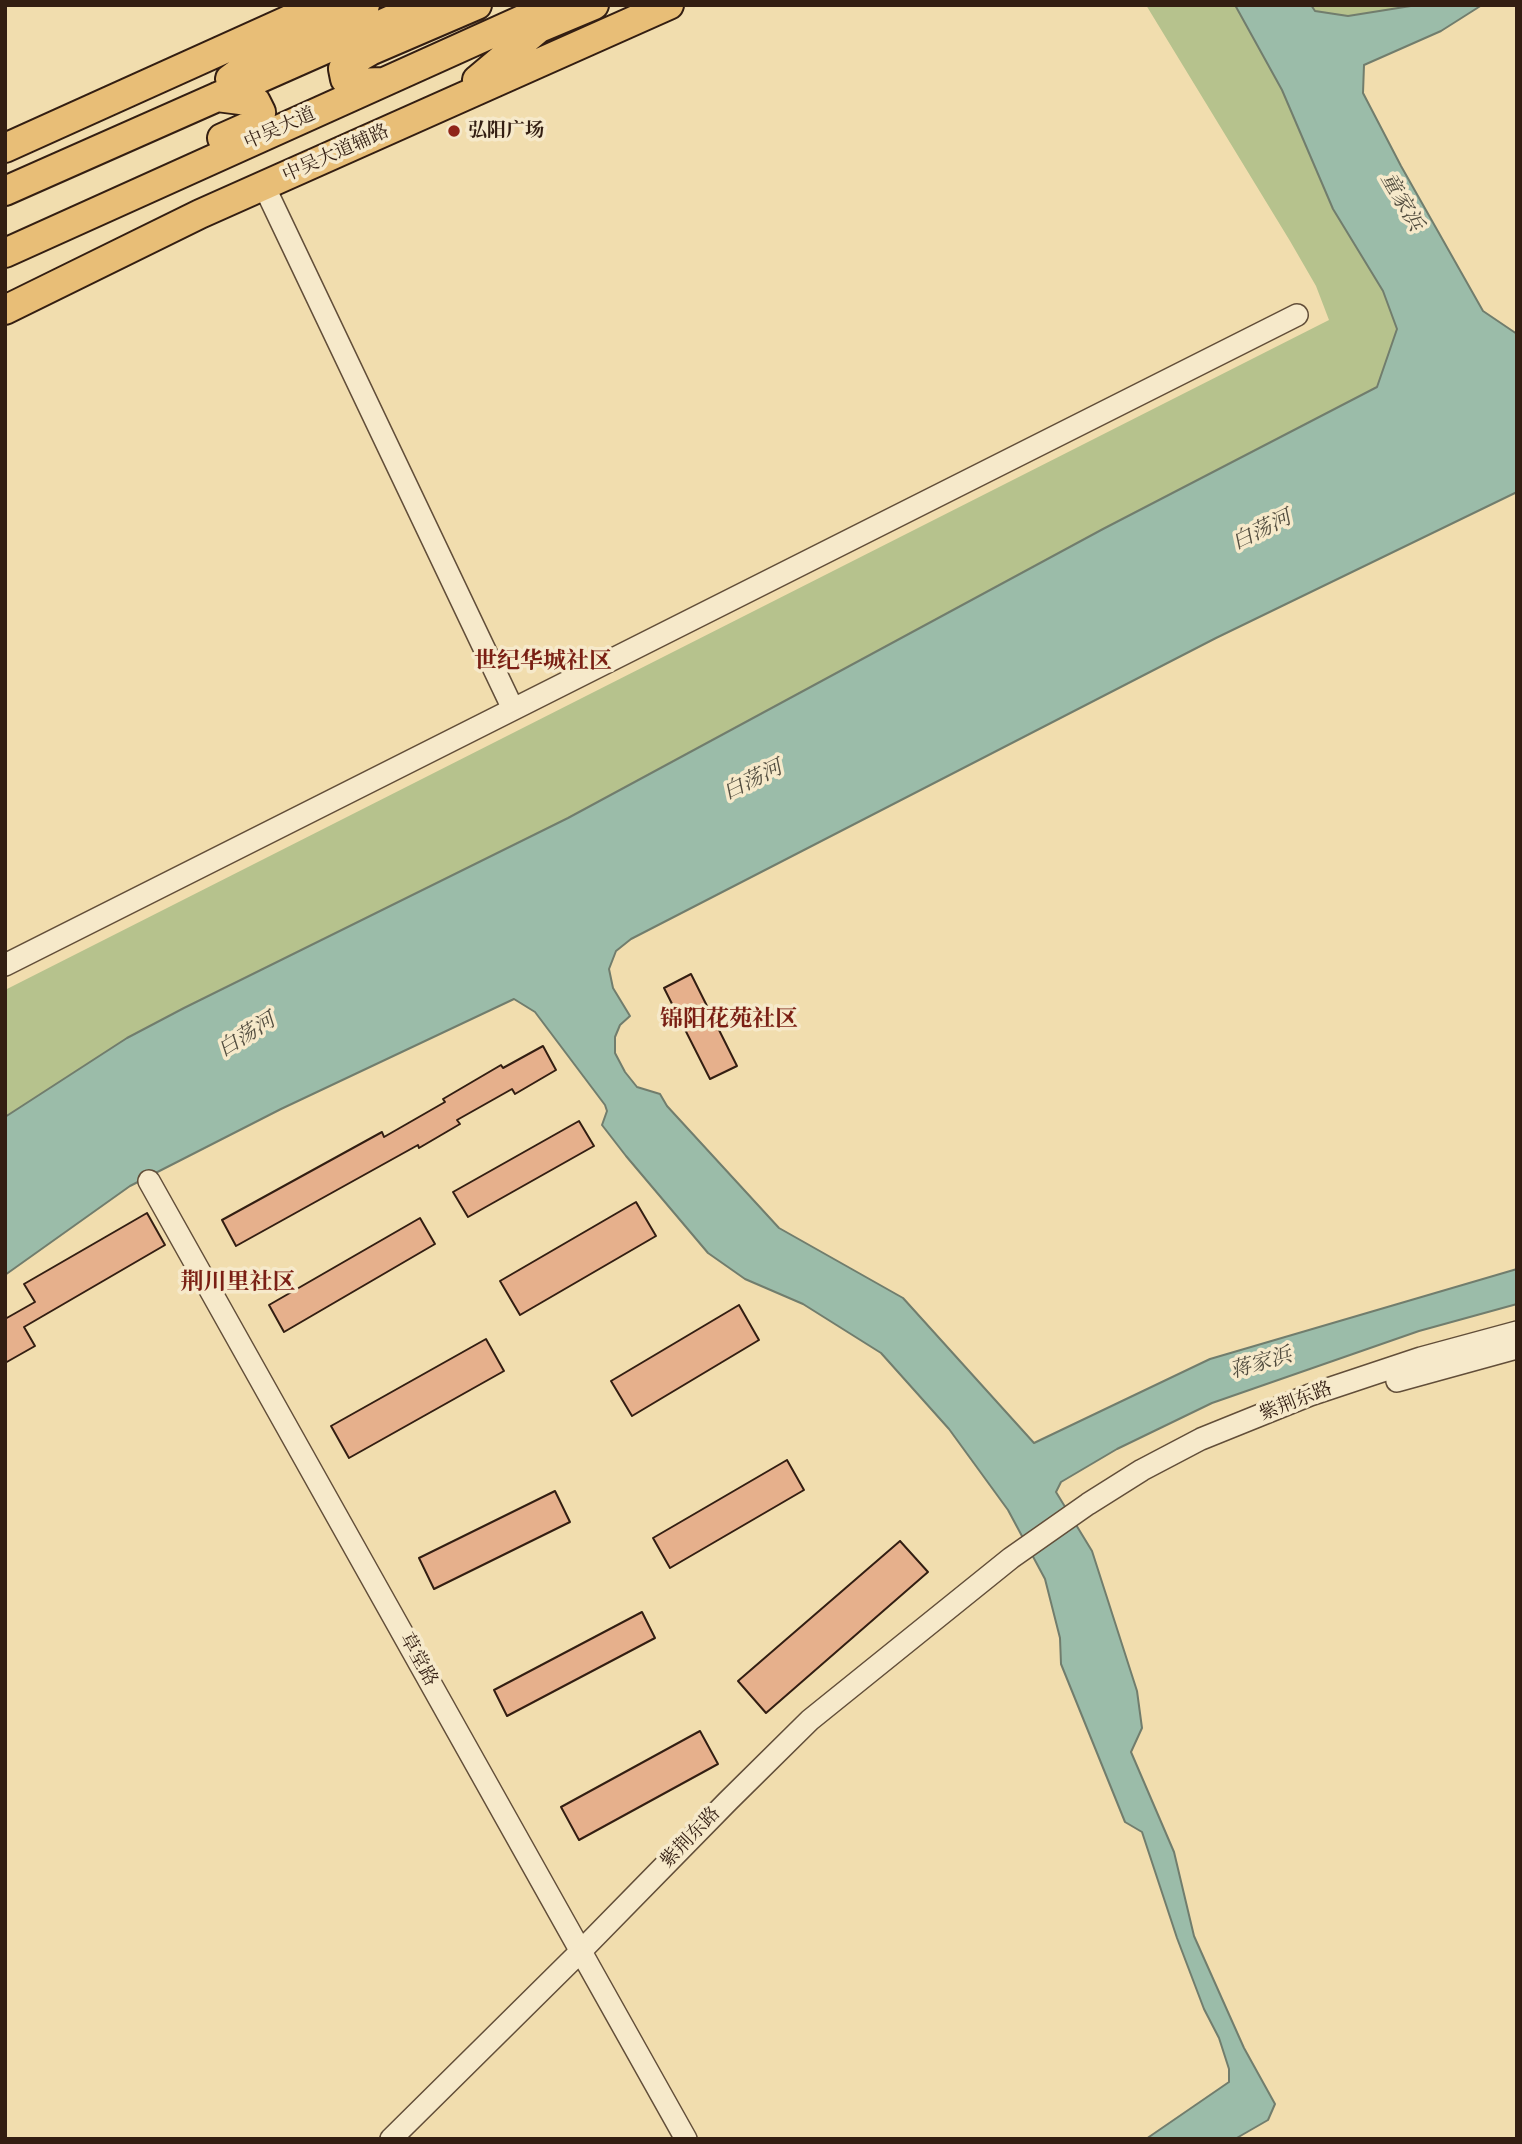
<!DOCTYPE html>
<meta charset="utf-8">
<style>
body{margin:0}
#map{position:relative;width:1522px;height:2144px;overflow:hidden;background:#f1ddae;font-family:"IM FELL Great Primer",serif}
canvas{display:block}
.frame{position:absolute;inset:0;border:7px solid #331e12;pointer-events:none}
</style>
<div id="map">
<canvas width="1522" height="2144"></canvas>
<div class="frame"></div>
</div>
<script>
const context = document.querySelector('canvas').getContext('2d');
context.lineJoin = 'round';
function paint(path, color) { context.fillStyle = color; context.fill(path, 'evenodd'); }
const toPath = rows => new Path2D(rows.map(r => 'M' + r).join(''));
function strokePath(path, color, width, dash) { context.strokeStyle = color; context.lineWidth = width; context.lineCap = dash ? 'butt' : 'round'; context.setLineDash(dash || []); context.stroke(path); }
function write(font, color, halo, rows, align = 'center') {
  context.font = font + ' "IM FELL Great Primer","Noto Serif SC",serif'; context.lineWidth = 7; context.setLineDash([]); context.textBaseline = 'middle'; context.strokeStyle = halo; context.fillStyle = color; for (const [text, x, y, turn = 0] of rows) {
    context.save(); context.translate(x, y); context.rotate((+turn || 0) * Math.PI / 180); context.textAlign = isNaN(turn) ? turn : align; if (halo) context.strokeText(text, 0, 0); context.fillText(text, 0, 0); context.restore();
  }
}
paint(toPath([
 [1146,5,1235,5,1249,27,1282,90,1333,209,1383,291,1397,329,1377,387,1103,529,568,818,127,1038,5,1117,5,990,1329,320,1316,286,1290,241],
 [1311,5,1417,5,1348,16,1314,11]
]), '#b6c28d');
const water = toPath([
 [1235,5,1311,5,1315,11,1348,16,1417,5,1482,5,1441,31,1364,65,1363,93,1401,166,1483,311,1517,334,1517,492,1216,638,631,939,616,951,609,969,613,988,630,1016,620,1025,615,1037,615,1053,625,1072,637,1087,660,1094,667,1106,779,1228,903,1298,1034,1443,1210,1359,1517,1269,1517,1304,1419,1331,1212,1403,1117,1449,1061,1482,1056,1492,1092,1551,1137,1691,1142,1728,1131,1752,1174,1852,1194,1936,1244,2048,1275,2104,1268,2120,1235,2139,1146,2139,1229,2082,1229,2069,1219,2038,1204,2009,1177,1938,1142,1832,1125,1822,1061,1664,1060,1638,1045,1579,1008,1510,949,1429,881,1353,803,1304,745,1279,708,1253,626,1156,602,1125,607,1111,605,1105,535,1012,514,999,281,1109,130,1186,5,1275,5,1117,127,1038,184,1008,568,818,1103,529,1377,387,1397,329,1383,291,1333,209,1282,90,1235,5]
]);
paint(water, '#9bbca9');
strokePath(water, '#717d6d', 2);
const building = toPath([
 [691,974,737,1066,710,1079,664,988,691,974],
 [543,1046,556,1070,515,1094,512,1089,457,1120,460,1124,419,1148,418,1145,236,1246,222,1220,382,1132,384,1137,445,1102,443,1099,501,1065,503,1068,543,1046],
 [579,1121,594,1146,468,1217,453,1192,579,1121],
 [636,1202,656,1236,520,1315,500,1281,636,1202],
 [147,1213,165,1245,24,1327,35,1346,5,1363,5,1319,35,1302,24,1284,147,1213],
 [420,1218,435,1244,284,1332,269,1305,420,1218],
 [739,1305,759,1340,632,1416,611,1381,739,1305],
 [486,1339,504,1371,349,1458,331,1426,486,1339],
 [787,1460,804,1490,670,1568,653,1538,787,1460],
 [555,1491,570,1522,434,1589,419,1558,555,1491],
 [900,1541,928,1572,766,1713,738,1681,900,1541],
 [642,1612,655,1638,507,1716,494,1690,642,1612],
 [700,1731,718,1764,579,1840,561,1807,700,1731]
]);
paint(building, '#e6b08c');
strokePath(building, '#331e12', 2);
const minor = toPath([
 [264,186,513,709],
 [5,965,1297,315],
 [149,1181,686,2139],
 [1397,1381,1517,1348],
 [391,2139,581,1951,728,1801,810,1720,1011,1558,1088,1504,1142,1470,1201,1439,1310,1395,1421,1358,1517,1332]
]);
const major = toPath([
 [230,79,268,51,351,15,365,5],
 [477,80,539,28,594,5],
 [382,82,356,83,345,79,343,69,349,63,370,51,477,5],
 [217,97,256,102,261,112,249,126,222,138],
 [5,148,322,5],
 [5,191,425,5],
 [5,253,555,5],
 [5,310,200,214,669,5]
]);
strokePath(minor, '#624e39', 24);
strokePath(major, '#331e12', 32);
strokePath(minor, '#f6e9ca', 21);
strokePath(major, '#e8be77', 28);
for (const [x, y, r, color] of [
 [454,131,7,"#8f2418"]
]) { const dot = new Path2D(); dot.arc(x, y, r, 0, 2 * Math.PI); context.fillStyle = color; context.fill(dot); strokePath(dot, '#f6e9ca', 2.5); }
write('19px', '#331e12', '#f6e9ca', [
 ["中吴大道",280,129,-24],
 ["中吴大道辅路",336,154,-24],
 ["紫荆东路",1296,1402,-21],
 ["草堂路",418,1660,61],
 ["紫荆东路",691,1838,-46]
]);
write('bold 19px', '#331e12', '#f6e9ca', [
 ["弘阳广场",468,131]
], 'left');
write('italic 21px', '#524d3f', '#f6e9ca', [
 ["童家浜",1401,202,60],
 ["白荡河",1262,531,-26],
 ["白荡河",753,781,-26],
 ["白荡河",247,1036,-32],
 ["蒋家浜",1261,1364,-16]
]);
write('bold 23px', '#7a1f14', '#f6e9ca', [
 ["世纪华城社区",543,662],
 ["锦阳花苑社区",729,1020],
 ["荆川里社区",238,1283]
]);
</script>
